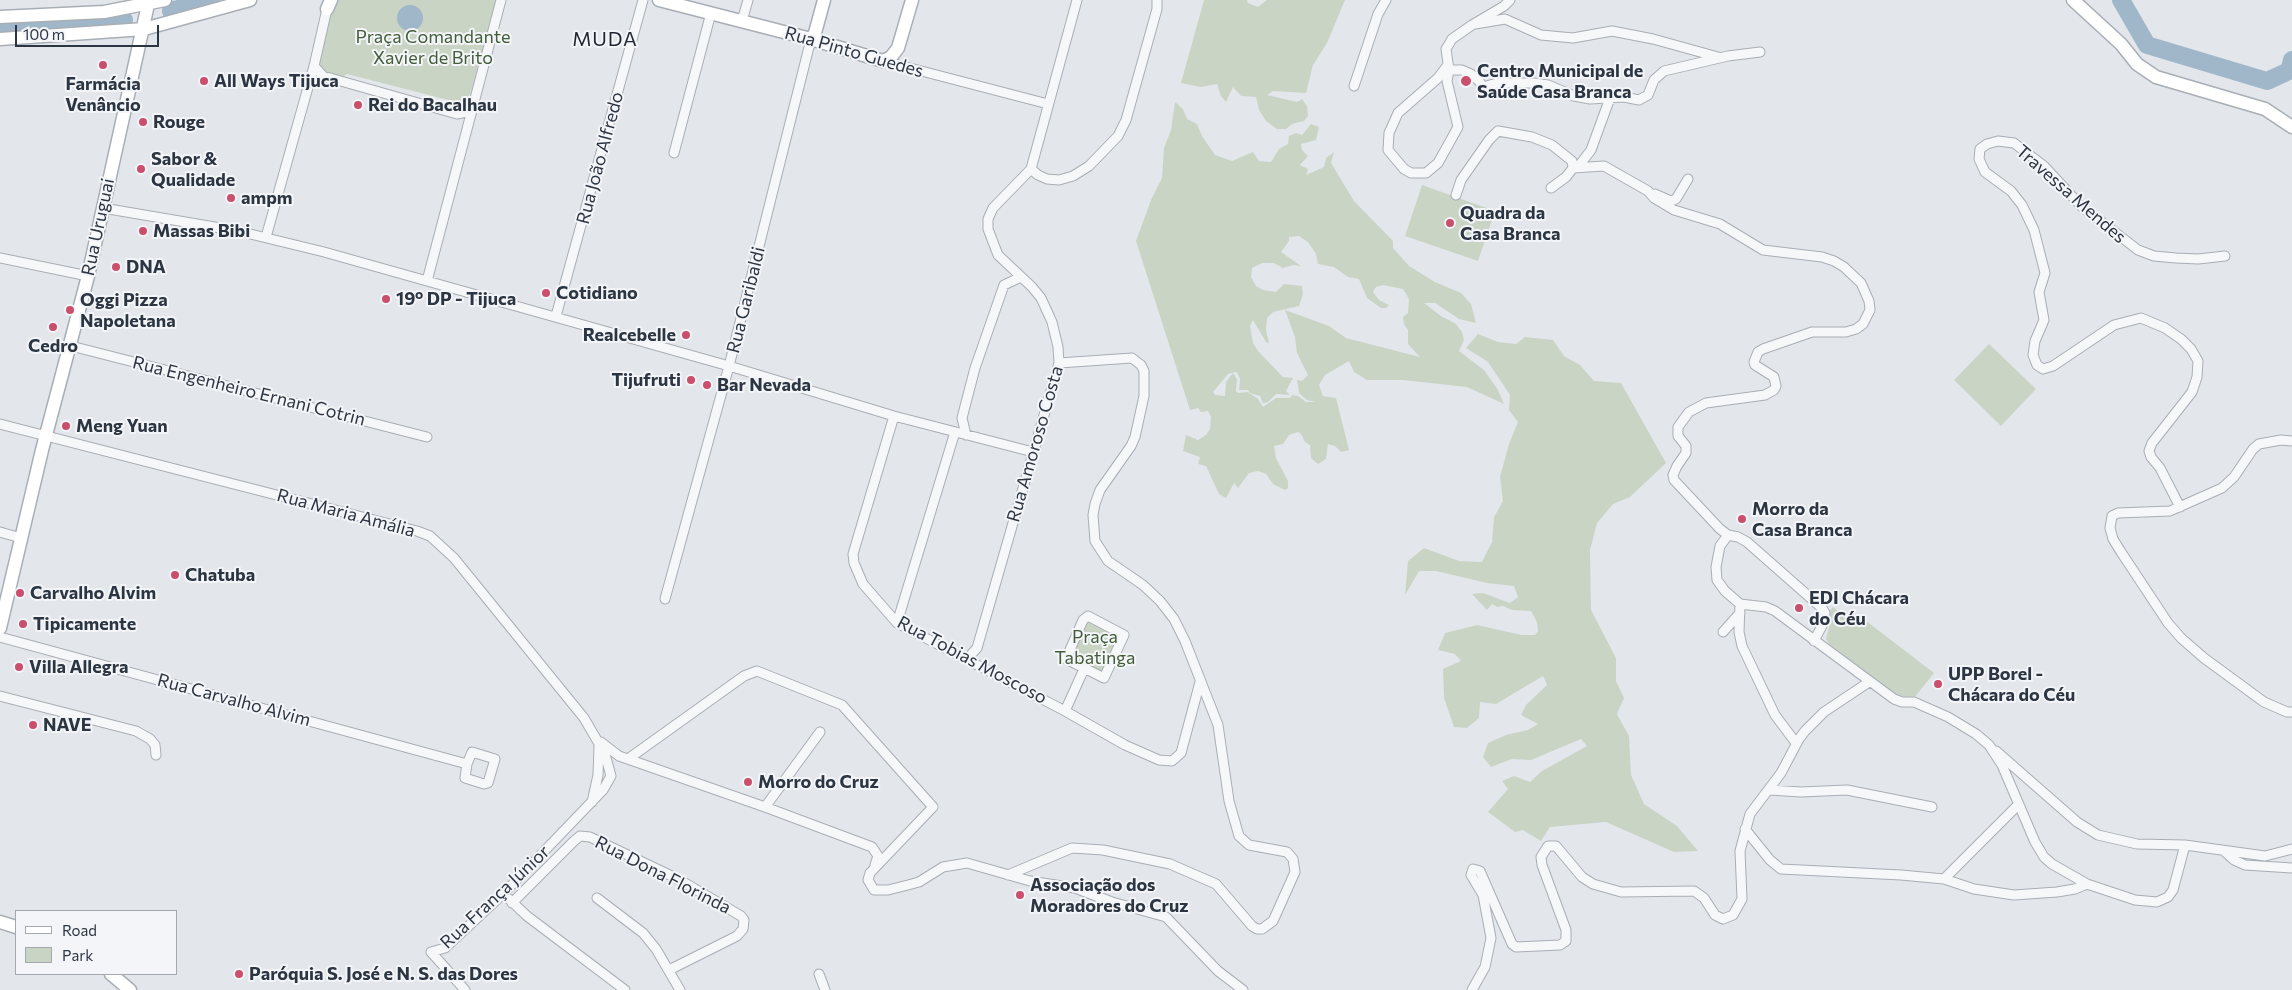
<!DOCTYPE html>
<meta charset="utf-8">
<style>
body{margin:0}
#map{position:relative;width:2292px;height:990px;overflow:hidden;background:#e3e7eb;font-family:Commissioner,sans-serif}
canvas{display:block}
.legend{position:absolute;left:15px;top:910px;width:162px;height:65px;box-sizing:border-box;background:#f3f5f8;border:1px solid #a3a9af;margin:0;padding:6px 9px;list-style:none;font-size:15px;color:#2c3642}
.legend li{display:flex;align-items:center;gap:10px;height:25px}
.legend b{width:25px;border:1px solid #a3a9af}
.scale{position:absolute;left:15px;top:25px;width:144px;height:22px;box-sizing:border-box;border:2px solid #2c3642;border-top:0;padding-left:6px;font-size:15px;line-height:18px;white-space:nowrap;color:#2c3642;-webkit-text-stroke:4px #f3f5f8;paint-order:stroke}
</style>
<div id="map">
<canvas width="2292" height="990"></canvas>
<ul class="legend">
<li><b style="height:6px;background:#fff"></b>Road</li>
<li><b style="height:14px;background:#cad4c5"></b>Park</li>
</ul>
<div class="scale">100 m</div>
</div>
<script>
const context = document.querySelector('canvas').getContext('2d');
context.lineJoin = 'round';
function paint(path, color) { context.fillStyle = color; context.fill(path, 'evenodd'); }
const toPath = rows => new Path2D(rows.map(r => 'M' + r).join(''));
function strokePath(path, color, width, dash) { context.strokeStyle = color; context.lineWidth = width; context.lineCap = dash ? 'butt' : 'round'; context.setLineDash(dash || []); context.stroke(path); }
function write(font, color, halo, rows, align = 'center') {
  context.font = font + ' Commissioner,sans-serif'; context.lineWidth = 4; context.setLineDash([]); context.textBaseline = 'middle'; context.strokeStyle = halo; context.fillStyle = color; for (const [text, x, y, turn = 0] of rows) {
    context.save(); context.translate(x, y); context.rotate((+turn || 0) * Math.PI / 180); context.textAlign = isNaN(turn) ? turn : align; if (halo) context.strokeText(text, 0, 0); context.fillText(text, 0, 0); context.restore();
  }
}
paint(toPath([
 [335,0,496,0,471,92,467,99,461,105,454,107,443,105,448,100,347,74,341,78,323,70,319,62,321,49],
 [1204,0,1247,0,1248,3,1258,7,1267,0,1345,0,1327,43,1313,65,1306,93,1273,91,1267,95,1297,102,1302,99,1307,106,1308,116,1304,121,1292,124,1286,129,1277,129,1266,121,1259,110,1256,97,1241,96,1233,87,1226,102,1221,96,1217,84,1201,87,1181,83],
 [1175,102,1183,109,1187,119,1197,124,1202,136,1215,155,1232,161,1253,152,1259,161,1271,162,1279,149,1288,144,1289,136,1296,133,1302,135,1311,124,1319,127,1316,140,1301,144,1302,150,1308,156,1300,165,1308,169,1306,175,1324,167,1326,158,1334,152,1331,163,1354,201,1393,241,1393,248,1409,266,1435,282,1461,293,1471,304,1476,323,1459,319,1435,303,1424,303,1441,316,1456,324,1462,332,1464,340,1459,351,1484,370,1498,390,1504,404,1467,387,1403,380,1367,380,1354,372,1349,361,1325,375,1319,385,1323,396,1336,398,1349,450,1341,452,1335,446,1328,444,1326,459,1318,464,1311,458,1310,445,1305,442,1301,434,1298,432,1289,435,1283,444,1274,446,1276,458,1288,481,1288,488,1285,490,1273,484,1266,474,1258,471,1249,473,1238,488,1234,483,1226,498,1219,494,1206,466,1198,464,1200,457,1183,451,1186,435,1198,440,1206,435,1210,429,1211,417,1208,411,1201,412,1198,408,1190,410,1136,241,1151,200,1162,178,1164,148,1171,130],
 [1299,236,1308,242,1316,254,1318,264,1334,267,1348,277,1359,279,1367,298,1381,308,1386,308,1389,305,1379,300,1373,292,1376,287,1383,285,1403,289,1409,299,1408,313,1403,317,1404,324,1408,330,1408,344,1420,357,1346,338,1329,326,1285,310,1295,337,1297,353,1308,375,1302,381,1297,380,1299,393,1307,400,1316,402,1306,402,1298,396,1292,395,1290,398,1276,398,1263,407,1258,399,1248,392,1238,393,1236,391,1237,379,1233,373,1226,382,1225,396,1215,395,1213,392,1228,374,1235,372,1237,372,1240,379,1239,390,1248,390,1250,393,1260,396,1263,403,1268,402,1276,394,1290,395,1286,391,1293,378,1283,377,1258,351,1253,343,1250,326,1253,320,1266,342,1269,343,1266,330,1267,318,1273,312,1299,306,1303,294,1302,286,1284,284,1276,292,1263,290,1256,286,1251,277,1252,268,1262,263,1274,263,1283,268,1293,265,1301,266,1281,252,1289,241,1289,237],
 [1422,185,1495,211,1478,261,1405,236],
 [1478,334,1498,342,1516,344,1525,337,1553,340,1564,356,1580,365,1594,381,1621,383,1666,463,1630,497,1613,504,1597,523,1590,550,1591,610,1616,658,1616,681,1624,698,1617,714,1629,736,1631,775,1644,804,1677,826,1698,851,1674,852,1606,822,1550,827,1541,841,1523,830,1515,832,1488,812,1508,789,1502,781,1514,776,1530,782,1542,771,1587,746,1581,739,1531,760,1512,759,1491,767,1483,757,1488,743,1506,735,1528,730,1538,724,1521,715,1526,705,1547,685,1543,676,1496,704,1480,702,1479,718,1467,728,1454,727,1444,698,1443,669,1461,661,1455,654,1438,650,1445,633,1477,625,1522,635,1535,635,1538,631,1537,622,1531,611,1512,610,1503,606,1497,607,1492,604,1487,610,1472,594,1483,593,1510,603,1518,597,1514,586,1487,583,1436,571,1419,571,1405,595,1408,561,1424,548,1459,561,1482,562,1492,542,1494,517,1503,501,1500,477,1509,444,1518,422,1509,410,1510,395,1488,362,1466,348],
 [1989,344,2036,389,2001,426,1954,380],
 [1833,607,1851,622,1857,614,1934,673,1914,698,1898,696,1829,644,1826,639,1831,620,1829,612],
 [1086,618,1121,634,1104,676,1068,661]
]), '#cad4c5');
paint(toPath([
 '397 18a13 13 0 1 1 26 0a13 13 0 1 1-26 0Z'
]), '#a0b7c9');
strokePath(toPath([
 [2121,0,2147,45,2267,81,2289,71,2292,60],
 [171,11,211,0],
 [0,28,87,24,124,20]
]), '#a0b7c9', 18);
const street = toPath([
 [742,21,748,0],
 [1475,24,1505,19,1541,35,1573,38,1612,31,1653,39,1718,57],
 [883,61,1048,104],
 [314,66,323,76,457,114,471,111],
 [1447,66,1438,78,1398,113,1389,133,1388,150,1404,169,1411,173,1426,173,1438,163,1458,127,1447,81,1449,70,1446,49,1452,39,1472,25,1504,6,1510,0],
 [1449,70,1462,70,1471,74,1479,81,1483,87,1497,83,1534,83,1548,85,1574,96,1590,99,1624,97,1639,100,1648,95,1654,80,1664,71,1728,56,1760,52],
 [1354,86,1378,14,1386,0],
 [674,153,711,13],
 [1578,167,1591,150,1610,98],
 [1031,169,1038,175,1047,179,1059,180,1073,176,1089,166,1118,136,1126,120,1157,9,1157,0],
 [1551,188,1566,177,1573,168,1604,166,1648,191,1654,198,1674,210,1720,224,1763,250,1822,257,1834,261,1844,267,1861,283,1869,301,1870,310,1863,324,1856,329,1846,332,1812,332,1763,349,1758,352,1754,362,1755,365,1774,377,1776,386,1774,390,1765,395,1706,403,1689,412,1678,427,1678,436,1686,446,1686,453,1677,466,1673,475,1674,480,1720,529,1728,535,1738,537,1747,542,1822,608,1825,613,1824,622,1814,641],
 [1655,194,1671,201,1676,199,1688,179],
 [1456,195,1461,180,1489,140,1498,131,1532,137,1552,145,1572,161,1573,168],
 [103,208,238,231,324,252,729,366,894,416,1033,452],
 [266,237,314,66,327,9],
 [0,258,88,276],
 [427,281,501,0],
 [556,316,643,0],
 [71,346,427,437],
 [894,416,853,554,854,563,863,584,897,623,1065,711,1125,745,1159,760,1172,761,1181,753,1200,682],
 [0,424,417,531,430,536,454,558,584,718,605,754,611,776,603,790,504,893,445,948,431,952],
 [966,435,962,418,975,368,1004,285,1021,277],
 [2292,441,2281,440,2259,444,2253,449,2234,477,2222,488,2170,511,2118,513,2112,516,2110,528,2113,539,2121,552,2168,623,2181,638,2204,658,2264,702,2287,712,2292,712],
 [2180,507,2160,468,2151,457,2149,451,2152,443,2192,392,2197,377,2198,361,2191,349,2181,339,2165,328,2141,318,2114,325,2053,366,2043,369,2037,365,2033,355,2035,341,2044,320,2039,292,2045,273,2034,230,2022,205,2011,191,1985,172,1979,159,1980,149,1987,144,1998,141,2014,143,2044,166,2081,206,2138,250,2154,256,2176,258,2198,259,2225,256],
 [0,532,21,538],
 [1728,535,1720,546,1716,567,1717,580,1725,591,1740,604,1766,607,1775,611,1894,699,1902,702,1914,702,1948,717,1976,734,1989,745,2002,765,2035,842,2044,857,2052,864,2087,884,2135,900,2157,902,2168,897,2173,890,2185,845],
 [665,599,729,366,811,39],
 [1740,604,1739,632,1742,646,1775,715,1796,743],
 [1088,616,1124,635,1104,678,1066,659,1083,620,1088,616],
 [897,623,955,432],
 [1723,632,1740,613],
 [0,637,467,764,465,778,484,784,488,783,495,759,472,752,467,764],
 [967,659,977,648,1059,363,1058,347,1052,322,1041,298,1032,287,998,255,988,229,988,219,993,208,1031,169,1077,0],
 [0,696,136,731,150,739,155,745,156,755],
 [1065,711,1084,669],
 [601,742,619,756,765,807,872,847,878,856,875,865],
 [1996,751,2077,822,2098,835,2137,844,2185,845,2265,856,2292,849],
 [628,759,744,676,757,671,842,705,933,807,870,873,868,880,874,890,888,890,908,885,919,882,943,867,967,863,1030,881,1075,888,1112,902,1166,917,1218,971,1243,990],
 [1769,790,1801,792,1847,790,1932,807],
 [592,802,598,775,599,746],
 [765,807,820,732],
 [1745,829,1770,860,1781,869,1901,875,1944,879,1974,889,2014,895,2057,892,2075,889,2087,884],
 [2224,851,2234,860,2245,865,2292,868],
 [1008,875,1072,848,1103,850,1170,864,1216,884,1252,926,1257,929,1262,929,1273,921,1295,872,1293,859,1287,852,1249,845,1239,836,1229,801,1218,725,1185,641,1174,619,1160,601,1143,585,1108,561,1095,541,1093,515,1095,504,1100,490,1131,446,1135,437,1144,396,1144,371,1141,365,1132,358,1059,363],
 [1944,879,2018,805],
 [597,898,643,933,656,949,680,990],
 [509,899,527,916,625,990],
 [512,903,574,841,580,836,590,837,678,879,741,916,744,920,743,929,737,936,669,970],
 [431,952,465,990],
 [819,974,825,990],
 [1472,990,1485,967,1491,938,1483,895,1471,875,1473,869,1480,871,1512,944,1516,947,1560,945,1566,941,1566,930,1542,865,1541,857,1548,846,1556,846,1582,877,1593,884,1621,892,1694,891,1704,898,1715,915,1723,919,1733,915,1742,899,1740,851,1750,814,1781,773,1799,739,1805,731,1824,712,1869,682]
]);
const secondary = toPath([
 [659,0,811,39,883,61,891,57,898,48,912,0],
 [2073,0,2121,44,2137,64,2156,77,2265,109,2292,127],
 [327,9,331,0],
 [0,17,104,12,165,0],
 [0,39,144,29,250,0],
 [811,39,815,33,824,0],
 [0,628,42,450,88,276,149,0],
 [0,922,16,927],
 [111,974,130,990]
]);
strokePath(street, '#a8aeb5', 11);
strokePath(secondary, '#a8aeb5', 15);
strokePath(street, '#f6f7f9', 9);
strokePath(secondary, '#fff', 12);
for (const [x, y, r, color] of [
 [103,65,5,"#c94f6c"],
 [204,81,5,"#c94f6c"],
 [1466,81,6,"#c94f6c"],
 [358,105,5,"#c94f6c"],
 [143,122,5,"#c94f6c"],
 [141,169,5,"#c94f6c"],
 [231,198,5,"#c94f6c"],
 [1450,223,5,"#c94f6c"],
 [143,231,5,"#c94f6c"],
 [116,267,5,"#c94f6c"],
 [546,293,5,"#c94f6c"],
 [386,299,5,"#c94f6c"],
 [70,310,5,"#c94f6c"],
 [53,327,5,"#c94f6c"],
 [686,335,5,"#c94f6c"],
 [691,380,5,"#c94f6c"],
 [707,385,5,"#c94f6c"],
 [66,426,5,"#c94f6c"],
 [1742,519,5,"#c94f6c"],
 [175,575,5,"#c94f6c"],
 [20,593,5,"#c94f6c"],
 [1799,608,5,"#c94f6c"],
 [23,624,5,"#c94f6c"],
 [19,667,5,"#c94f6c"],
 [1938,684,5,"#c94f6c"],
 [33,725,5,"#c94f6c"],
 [748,782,5,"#c94f6c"],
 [1020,895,5,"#c94f6c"],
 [239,974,5,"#c94f6c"]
]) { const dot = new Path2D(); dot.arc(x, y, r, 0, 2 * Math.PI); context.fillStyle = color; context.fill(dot); strokePath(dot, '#f3f5f8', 2); }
write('18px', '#435d3a', '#f3f5f8', [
 ["Praça Comandante",433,37],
 ["Xavier de Brito",433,58],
 ["Praça",1095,637],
 ["Tabatinga",1095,658]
]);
write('18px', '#2c3642', '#f3f5f8', [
 ["Rua Pinto Guedes",854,52,16],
 ["Rua João Alfredo",600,158,-75],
 ["Travessa Mendes",2071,194,41],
 ["Rua Uruguai",98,227,-78],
 ["Rua Garibaldi",746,300,-76],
 ["Rua Engenheiro Ernani Cotrin",249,391,14],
 ["Rua Amoroso Costa",1035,444,-74],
 ["Rua Maria Amália",346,513,15],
 ["Rua Tobias Moscoso",972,660,28],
 ["Rua Carvalho Alvim",234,700,15],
 ["Rua Dona Florinda",663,875,27],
 ["Rua França Júnior",495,897,-43]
]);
write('bold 18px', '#2c3642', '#f3f5f8', [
 ["Centro Municipal de",1477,71],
 ["Saúde Casa Branca",1477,92],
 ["All Ways Tijuca",214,81],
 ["Farmácia",103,84,"center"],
 ["Venâncio",103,105,"center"],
 ["Rei do Bacalhau",368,105],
 ["Rouge",153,122],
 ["Sabor &",151,159],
 ["Qualidade",151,180],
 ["ampm",241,198],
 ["Quadra da",1460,213],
 ["Casa Branca",1460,234],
 ["Massas Bibi",153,231],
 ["DNA",126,267],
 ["Cotidiano",556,293],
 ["19º DP - Tijuca",396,299],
 ["Oggi Pizza",80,300],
 ["Napoletana",80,321],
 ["Realcebelle",676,335,"right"],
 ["Cedro",53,346,"center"],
 ["Tijufruti",681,380,"right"],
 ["Bar Nevada",717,385],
 ["Meng Yuan",76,426],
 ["Morro da",1752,509],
 ["Casa Branca",1752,530],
 ["Chatuba",185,575],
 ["Carvalho Alvim",30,593],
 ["EDI Chácara",1809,598],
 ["do Céu",1809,619],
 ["Tipicamente",33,624],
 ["Villa Allegra",29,667],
 ["UPP Borel -",1948,674],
 ["Chácara do Céu",1948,695],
 ["NAVE",43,725],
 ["Morro do Cruz",758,782],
 ["Associação dos",1030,885],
 ["Moradores do Cruz",1030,906],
 ["Paróquia S. José e N. S. das Dores",249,974]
], 'left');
context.letterSpacing = '1px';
write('20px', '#1e2733', '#f3f5f8', [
 ["MUDA",605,39]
]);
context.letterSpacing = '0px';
</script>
